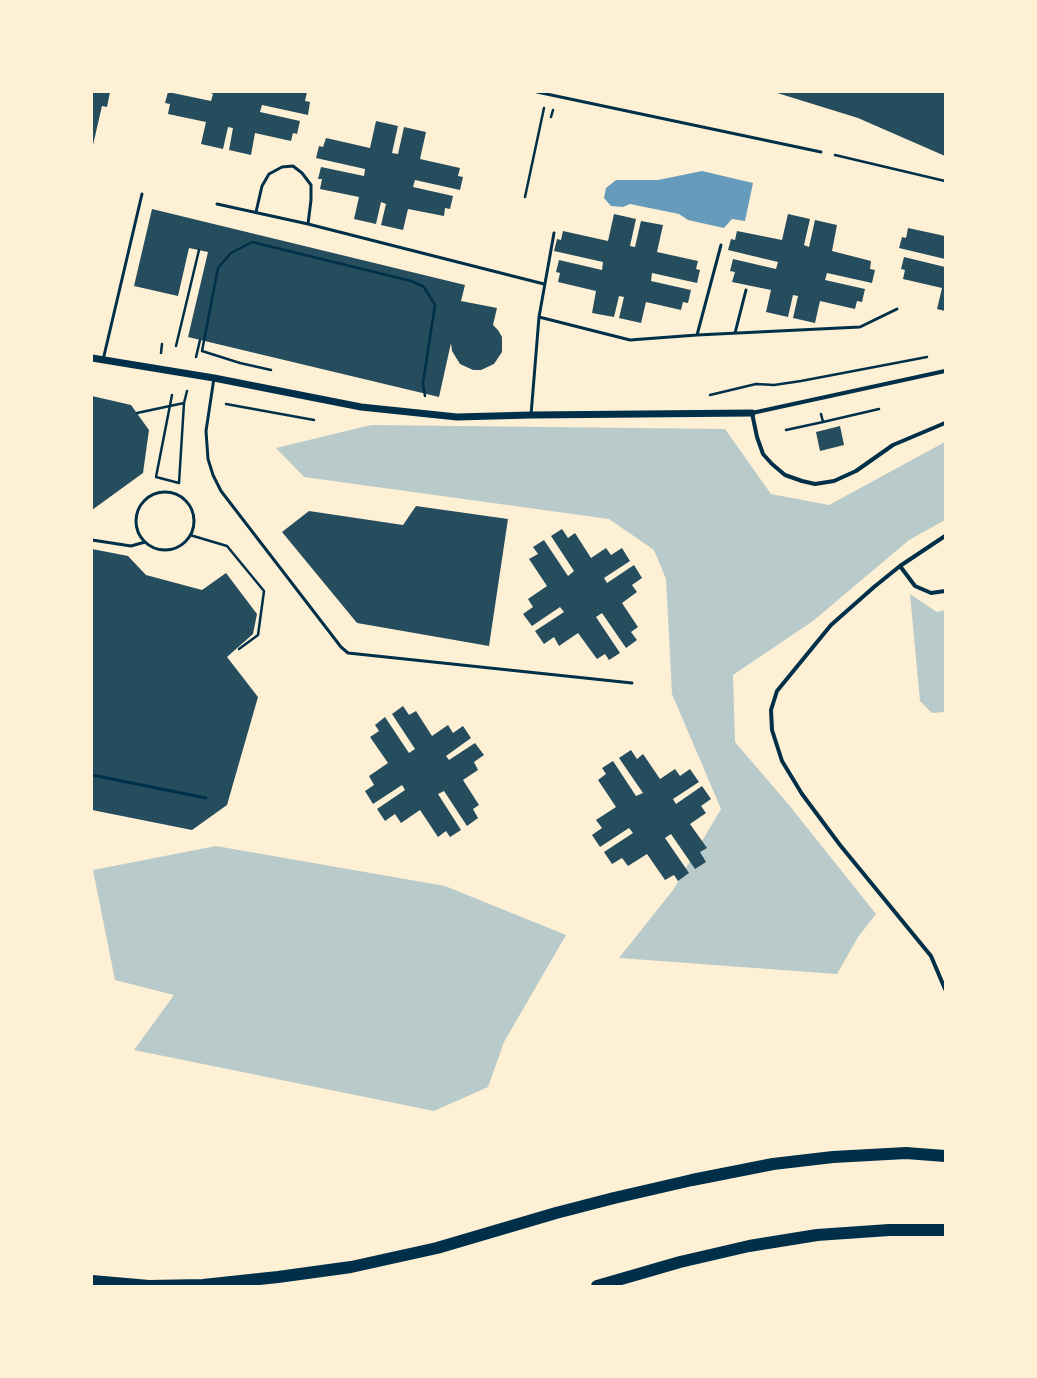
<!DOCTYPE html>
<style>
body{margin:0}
#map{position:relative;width:1037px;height:1378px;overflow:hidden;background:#fdf0d5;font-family:Quicksand,sans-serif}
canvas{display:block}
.frame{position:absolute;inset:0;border:93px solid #fdf0d5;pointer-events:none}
</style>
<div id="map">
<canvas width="1037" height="1378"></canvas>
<div class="frame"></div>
</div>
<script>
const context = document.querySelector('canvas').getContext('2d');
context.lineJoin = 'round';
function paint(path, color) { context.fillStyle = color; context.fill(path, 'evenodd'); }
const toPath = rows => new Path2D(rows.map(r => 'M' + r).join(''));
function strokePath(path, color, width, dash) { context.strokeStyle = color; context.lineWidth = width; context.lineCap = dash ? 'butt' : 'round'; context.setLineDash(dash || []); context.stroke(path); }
paint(toPath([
 [371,425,725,429,771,494,829,505,945,442,945,520,909,540,813,621,733,675,735,742,789,805,876,914,858,937,837,974,619,958,673,890,721,809,672,694,666,579,654,550,609,519,304,477,276,448],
 [910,594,937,612,945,610,945,712,932,713,920,701],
 [216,846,445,886,566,935,504,1042,488,1087,434,1111,134,1050,174,995,115,980,93,870]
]), '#b9caca');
paint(toPath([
 [702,171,753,183,745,221,732,219,724,228,688,220,679,214,630,204,623,207,611,206,604,198,606,188,616,180,658,180]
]), '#669bbc');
paint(toPath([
 [92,92,110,92,107,107,102,106,93,145],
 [168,92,211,101,213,94,208,92,307,92,305,101,310,102,308,115,262,105,260,112,300,121,297,134,293,133,291,141,255,133,251,155,229,150,233,128,228,127,223,149,201,144,206,122,168,114,170,104,165,103],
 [774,92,945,92,945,156,858,118],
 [376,121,398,126,392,153,398,154,404,127,426,132,420,159,460,168,458,176,463,177,460,190,415,180,413,187,453,196,450,209,445,208,444,216,408,209,403,230,381,225,386,204,381,202,376,224,354,219,359,197,320,189,322,179,318,179,321,167,364,176,365,169,316,158,319,146,323,147,326,138,370,148],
 [152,209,465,285,461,301,497,308,493,325,498,330,502,337,502,352,494,364,481,370,473,370,460,364,452,351,451,343,439,397,188,337,208,252,189,248,178,296,134,286],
 [614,214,636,219,630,246,635,247,641,221,663,225,657,252,698,261,696,269,700,270,697,283,652,273,651,281,691,290,688,303,683,302,681,310,646,302,641,323,619,318,624,297,619,296,614,317,592,313,596,291,558,282,560,273,556,272,559,260,602,270,603,262,554,251,557,239,561,240,563,231,608,241],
 [788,214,810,219,804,245,809,247,815,220,837,225,832,251,871,261,870,269,875,270,872,283,827,273,825,280,865,289,862,302,857,301,855,309,820,301,815,323,793,318,798,296,793,295,788,317,766,312,771,290,732,282,735,272,730,271,733,259,776,269,778,262,728,250,731,239,735,240,737,231,782,240],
 [908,228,945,236,945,259,899,248,902,237,906,238],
 [904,257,945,267,945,311,937,309,942,288,903,279,905,270,901,269],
 [92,396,131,405,149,430,143,473,92,510],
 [840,426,844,445,820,451,816,432],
 [416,506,508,519,489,646,357,623,282,532,309,511,403,525],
 [562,529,568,538,575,533,591,558,606,548,611,555,622,548,630,561,604,578,607,583,634,565,642,578,632,585,637,592,622,603,638,627,631,632,637,640,626,648,602,613,596,617,620,653,609,660,605,654,597,659,578,633,559,646,554,637,544,644,535,631,564,612,560,607,532,626,523,614,533,607,528,599,547,586,529,559,538,554,533,547,544,540,568,576,574,571,551,536],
 [92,549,128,556,146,575,202,590,226,573,257,614,253,634,227,657,258,697,227,805,192,830,92,810],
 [403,706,409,715,416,711,432,736,448,725,453,733,463,726,471,738,446,756,449,760,475,743,484,755,474,762,478,770,463,780,479,805,473,809,478,818,467,826,444,791,438,794,461,830,450,837,446,831,438,837,420,810,401,823,395,814,385,821,377,809,405,790,402,785,373,804,365,791,374,785,369,776,388,763,370,737,379,731,375,725,385,717,409,753,415,749,392,714],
 [631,750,637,759,643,754,660,779,675,769,680,776,690,769,699,782,673,799,676,804,702,786,711,799,701,806,706,813,690,824,707,848,700,852,706,862,695,869,671,834,665,838,689,873,678,881,674,875,665,880,647,854,628,866,622,858,612,864,604,852,633,833,629,828,600,847,592,835,602,828,596,820,616,807,598,780,606,774,602,768,613,761,636,796,643,793,619,758]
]), '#264d5e');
strokePath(toPath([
 [551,117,553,110],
 [835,155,945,181],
 [525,197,544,108],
 [176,346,199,250],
 [161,353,162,344],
 [196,357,200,340],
 [271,370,240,363,202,351,218,268,231,253,252,242,411,281,424,287,435,305,423,383,425,396],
 [172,395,156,477,179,483,184,403,187,391],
 [710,395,756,384,774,385,801,381,927,357],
 [226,404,314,420],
 [137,413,184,403],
 [821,414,823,422,879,409],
 [786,430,823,422],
 [190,535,227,546,264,591,258,635,239,649]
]), '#003049', 2.5);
strokePath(toPath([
 [537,92,821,152],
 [217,204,308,224,544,284],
 [256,212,262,186,269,174,282,167,293,166,302,173,311,185,311,200,308,224],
 [539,317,630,340,697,335,860,327,897,309],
 [735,333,746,290],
 [697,335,721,245],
 [103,360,142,194],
 [214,378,206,431,208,459,213,475,221,491,341,647,348,653,632,683],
 [531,415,539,317,554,233],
 '136 521a29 29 0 1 1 58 0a29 29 0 1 1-58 0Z',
 [92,540,131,546,145,542],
 [92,775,206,798]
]), '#003049', 3);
strokePath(toPath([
 [945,371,752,413,757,437,763,454,772,464,785,475,802,481,815,484,834,481,856,471,893,445,945,423],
 [945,536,900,566,874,587,831,625,777,691,771,710,772,730,782,761,802,794,840,845,931,956,945,989],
 [900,566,915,586,931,593,945,591]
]), '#003049', 4);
strokePath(toPath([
 [92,358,214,378,361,407,457,417,531,415,752,413]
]), '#003049', 7);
strokePath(toPath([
 [92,1281,149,1286,203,1285,278,1277,351,1267,437,1248,556,1213,614,1198,692,1180,773,1164,833,1157,906,1153,945,1156],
 [597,1286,680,1262,749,1246,817,1235,889,1230,945,1230]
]), '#003049', 12);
</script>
